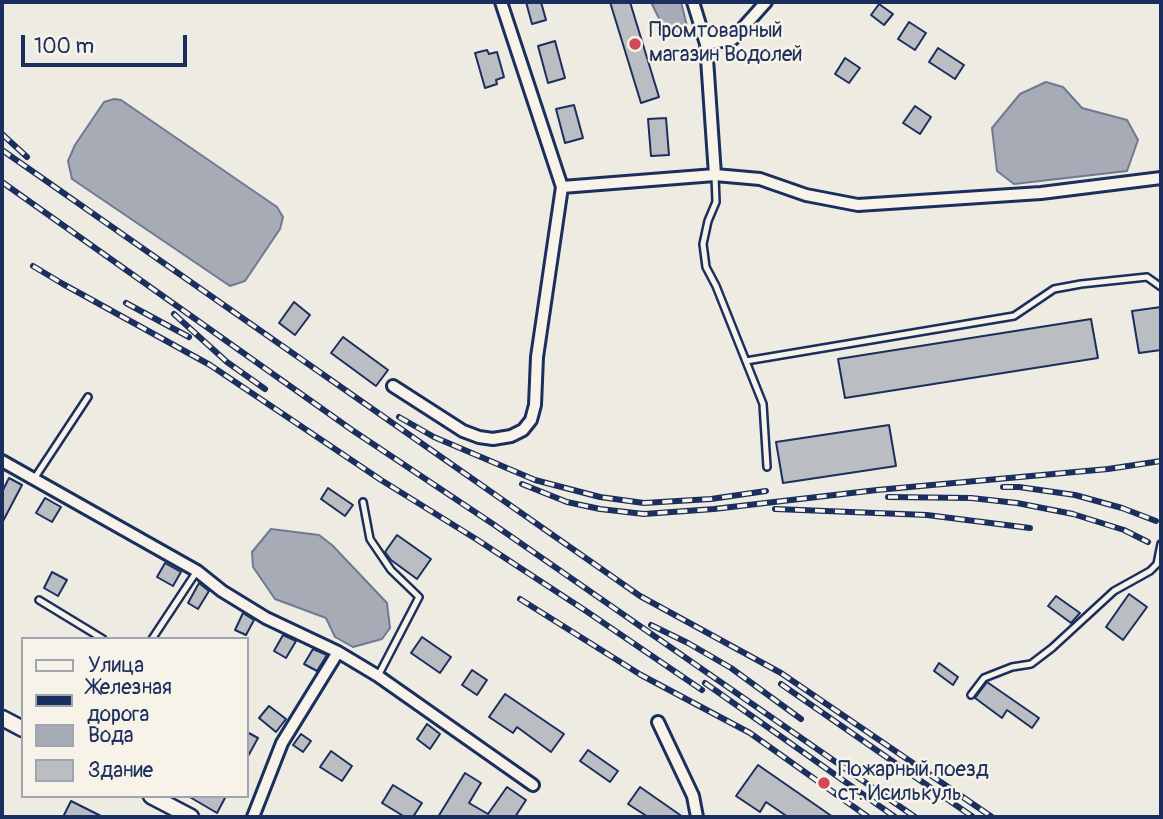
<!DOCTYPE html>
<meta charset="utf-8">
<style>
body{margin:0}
#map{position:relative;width:1163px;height:819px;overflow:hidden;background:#eeebe2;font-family:Pangolin,sans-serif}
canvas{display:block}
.frame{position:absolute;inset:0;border:4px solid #1b2f5e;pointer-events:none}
.legend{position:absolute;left:21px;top:637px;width:228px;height:161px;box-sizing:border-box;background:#f7f3e8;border:2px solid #9fa5b1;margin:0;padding:9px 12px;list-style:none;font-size:21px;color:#1b2f5e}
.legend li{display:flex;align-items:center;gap:14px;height:35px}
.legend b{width:35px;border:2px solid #9fa5b1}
.scale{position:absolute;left:21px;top:35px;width:166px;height:32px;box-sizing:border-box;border:4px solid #1b2f5e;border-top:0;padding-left:9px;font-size:21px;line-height:24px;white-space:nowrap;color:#1b2f5e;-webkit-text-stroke:5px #f7f3e8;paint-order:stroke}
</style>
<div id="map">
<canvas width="1163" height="819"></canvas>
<div class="frame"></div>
<ul class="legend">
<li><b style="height:9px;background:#f7f3e8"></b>Улица</li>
<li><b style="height:9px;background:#1b2f5e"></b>Железная дорога</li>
<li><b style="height:19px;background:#a6abb5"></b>Вода</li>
<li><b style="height:19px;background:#babdc2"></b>Здание</li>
</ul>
<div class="scale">100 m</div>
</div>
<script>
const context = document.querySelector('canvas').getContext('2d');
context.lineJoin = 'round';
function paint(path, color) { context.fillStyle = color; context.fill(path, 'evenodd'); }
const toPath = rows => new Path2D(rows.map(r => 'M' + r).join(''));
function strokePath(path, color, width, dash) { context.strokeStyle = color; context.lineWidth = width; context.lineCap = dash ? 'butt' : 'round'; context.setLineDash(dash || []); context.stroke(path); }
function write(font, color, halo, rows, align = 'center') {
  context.font = font + ' Pangolin,sans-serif'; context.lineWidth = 5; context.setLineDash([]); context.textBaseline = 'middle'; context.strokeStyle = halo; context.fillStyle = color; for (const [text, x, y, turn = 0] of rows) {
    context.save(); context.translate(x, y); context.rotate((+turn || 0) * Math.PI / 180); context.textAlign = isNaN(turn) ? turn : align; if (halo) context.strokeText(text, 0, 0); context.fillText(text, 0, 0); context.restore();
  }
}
const water = toPath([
 [651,2,681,2,688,30,667,35,651,2],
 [1046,82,1063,87,1082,108,1127,120,1138,140,1127,171,1014,184,997,171,992,128,1020,94,1046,82],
 [114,99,121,100,277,207,283,217,280,229,245,281,230,286,72,179,68,161,75,145,104,102,114,99],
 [271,529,319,535,332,545,387,603,390,628,382,639,353,647,335,637,326,618,275,599,253,567,252,552,271,529]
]);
paint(water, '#a6abb5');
strokePath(water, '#6e7992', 2);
const building = toPath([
 [526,2,541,2,546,20,532,24,526,2],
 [610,2,630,2,659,97,641,103,610,2],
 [879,4,893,14,884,25,871,15,879,4],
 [909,22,926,33,915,50,898,39,909,22],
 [555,41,565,78,548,83,538,46,555,41],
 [938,48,964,65,955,79,929,62,938,48],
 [487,50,489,54,497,52,504,77,496,80,497,84,485,88,475,53,487,50],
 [845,58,860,68,849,83,835,74,845,58],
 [574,105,583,138,565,143,556,109,574,105],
 [915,106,931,117,920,134,903,123,915,106],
 [666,118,669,155,651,156,648,119,666,118],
 [294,302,310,315,295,335,279,323,294,302],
 [1161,307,1161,350,1139,353,1132,311,1161,307],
 [1091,319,1098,358,845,398,838,359,1091,319],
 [343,337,388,370,376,386,331,353,343,337],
 [889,425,896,466,783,483,776,442,889,425],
 [9,478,22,485,2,523,2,492,9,478],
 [328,488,353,505,345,516,321,499,328,488],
 [45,498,61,507,52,522,36,513,45,498],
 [397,535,431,559,417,579,391,560,385,552,397,535],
 [165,563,181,572,173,586,157,577,165,563],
 [52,572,67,580,58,596,44,588,52,572],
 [199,583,209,591,198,609,188,603,199,583],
 [1129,594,1147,607,1123,640,1106,627,1129,594],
 [1056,596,1080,613,1071,623,1048,606,1056,596],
 [243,613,254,620,246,635,235,630,243,613],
 [283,635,296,641,286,658,274,651,283,635],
 [422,637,451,657,440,673,411,653,422,637],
 [313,649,327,655,317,671,304,664,313,649],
 [939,663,958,677,953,685,934,671,939,663],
 [472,670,487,680,477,695,462,685,472,670],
 [987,682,1039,718,1032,728,1007,710,1002,718,975,698,987,682],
 [505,694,564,734,551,752,517,727,513,733,489,717,505,694],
 [269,706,286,719,276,732,259,718,269,706],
 [427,724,440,734,430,749,417,739,427,724],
 [247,732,258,738,247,758,247,732],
 [301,734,311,741,303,752,293,745,301,734],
 [588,750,618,771,610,782,580,761,588,750],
 [331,751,352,766,342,781,320,767,331,751],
 [758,765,833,817,788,817,766,802,760,812,736,796,758,765],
 [465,773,481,783,469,803,488,814,507,787,526,800,515,817,438,817,465,773],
 [393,785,422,803,413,817,405,817,382,803,393,785],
 [640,787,683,817,648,817,628,804,640,787],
 [188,796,226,796,217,813,188,796],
 [71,801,103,817,63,817,71,801]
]);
paint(building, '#babdc2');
strokePath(building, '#1b2f5e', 2);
const service = toPath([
 [715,176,716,202,708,221,703,244,706,267,716,286,763,404,767,467],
 [746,361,1014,316,1054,289,1081,284,1147,277,1161,287],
 [34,479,88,397],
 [363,502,370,539,391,570,419,597,378,676],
 [39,600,103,639],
 [152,639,197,571],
 [971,695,984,678,1012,667,1031,664,1052,648,1114,591,1150,571,1157,564,1161,544]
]);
const minor = toPath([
 [693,2,706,44,715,175],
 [706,44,733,39,766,2],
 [562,187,715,175,760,179,806,195,858,205,1041,193,1161,178],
 [393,386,463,431,479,437,493,439,511,436,523,430,531,420,535,405,537,357,562,187,501,2],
 [2,461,197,571,222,591,266,618,338,652,378,676,533,785],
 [658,722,693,796,697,817],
 [253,817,282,743,338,652]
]);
const tertiary = toPath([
 [2,718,23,729],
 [151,796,191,817]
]);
strokePath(service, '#1b2f5e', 10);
strokePath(minor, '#1b2f5e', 16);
strokePath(tertiary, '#1b2f5e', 19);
strokePath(service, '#f7f3e8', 5);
strokePath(minor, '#f7f3e8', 10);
strokePath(tertiary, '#f7f3e8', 14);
const rail = toPath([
 [2,134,27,157],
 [2,150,640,596,781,673,992,817],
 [2,182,352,430,493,524,915,817],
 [33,266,63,284,210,365,381,480,476,539,586,611,702,690],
 [126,303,189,337],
 [174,314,227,362,265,389],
 [399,417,434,437,535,480,600,497,644,503,711,499,766,491],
 [522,484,567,502,600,509,644,514,714,509,877,490,1108,469,1161,461],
 [1003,487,1019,487,1075,495,1122,508,1156,521],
 [888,497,971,498,1017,503,1073,514,1124,530,1148,542],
 [775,509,927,515,1030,528],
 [520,599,641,675,750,733,868,817],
 [651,625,688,643,731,668,801,719],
 [705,683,895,817],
 [781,684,973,817]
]);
strokePath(rail, '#1b2f5e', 6);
strokePath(rail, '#f7f3e8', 3.5, [10]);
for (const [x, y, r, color] of [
 [635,44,7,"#d1495b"],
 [824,783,7,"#d1495b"]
]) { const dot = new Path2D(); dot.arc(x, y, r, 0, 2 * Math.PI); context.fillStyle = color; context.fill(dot); strokePath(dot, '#f7f3e8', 2.5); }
write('21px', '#1b2f5e', '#f7f3e8', [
 ["Промтоварный",649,32],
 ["магазин Водолей",649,56],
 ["Пожарный поезд",838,771],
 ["ст. Исилькуль",838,795]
], 'left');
</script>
